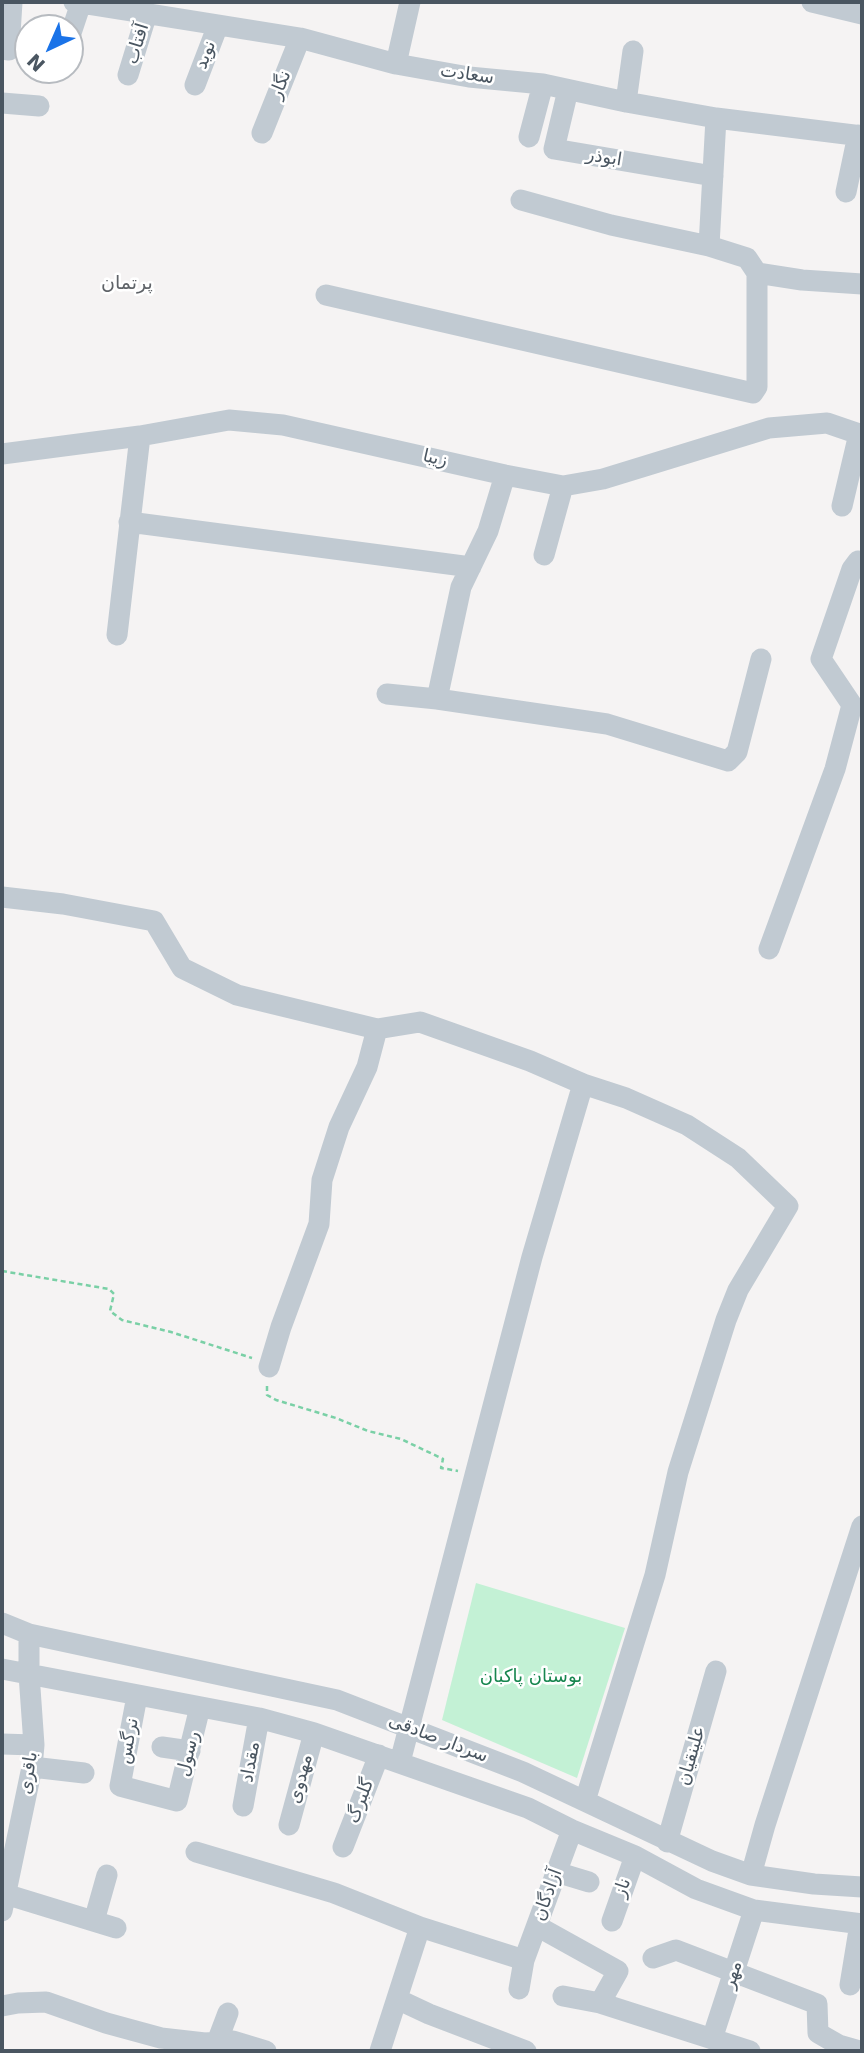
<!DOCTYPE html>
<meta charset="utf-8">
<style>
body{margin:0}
#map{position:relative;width:864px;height:2053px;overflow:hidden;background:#f5f3f3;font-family:"DejaVu Sans",sans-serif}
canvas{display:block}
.frame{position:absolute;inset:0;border:4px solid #4a5661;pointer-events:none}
.north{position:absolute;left:14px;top:14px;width:70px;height:70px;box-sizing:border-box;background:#fff;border:2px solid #b7bbc0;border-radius:50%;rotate:224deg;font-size:19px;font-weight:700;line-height:28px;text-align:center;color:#4a5661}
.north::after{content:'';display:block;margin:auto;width:24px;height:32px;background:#1a73e8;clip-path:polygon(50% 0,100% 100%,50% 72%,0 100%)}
</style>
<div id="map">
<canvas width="864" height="2053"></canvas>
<div class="frame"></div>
<div class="north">N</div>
</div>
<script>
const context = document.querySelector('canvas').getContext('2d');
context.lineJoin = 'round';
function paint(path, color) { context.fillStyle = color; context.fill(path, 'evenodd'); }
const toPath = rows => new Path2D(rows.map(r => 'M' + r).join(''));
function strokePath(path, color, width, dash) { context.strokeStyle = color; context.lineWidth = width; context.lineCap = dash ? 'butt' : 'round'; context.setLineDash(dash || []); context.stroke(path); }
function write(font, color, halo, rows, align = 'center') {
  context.font = font + ' "DejaVu Sans","Noto Naskh Arabic",sans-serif'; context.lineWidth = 5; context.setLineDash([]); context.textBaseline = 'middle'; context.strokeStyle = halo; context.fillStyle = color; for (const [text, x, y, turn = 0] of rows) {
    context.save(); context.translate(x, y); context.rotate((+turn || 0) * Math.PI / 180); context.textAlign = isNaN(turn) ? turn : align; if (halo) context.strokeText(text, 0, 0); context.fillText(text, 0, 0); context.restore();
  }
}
paint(toPath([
 [476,1583,625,1628,577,1778,442,1720]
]), '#c3f1d5');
strokePath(toPath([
 [2,1271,109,1289,114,1294,110,1311,122,1320,171,1332,252,1358],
 [267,1386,267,1395,276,1400,336,1418,368,1431,401,1439,443,1459,441,1468,458,1471]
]), '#7ad0a6', 2.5, [5, 3.5]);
strokePath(toPath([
 [74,2,300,38,396,64,469,77,543,84,626,102,716,118,862,136],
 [812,2,862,14],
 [70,36,81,3],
 [2,49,9,50,12,2],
 [396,64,410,2],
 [128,75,147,13],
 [195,85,218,25],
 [568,90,554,149,713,176],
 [626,102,633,51],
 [2,103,39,106],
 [262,133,300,38],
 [529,137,543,84],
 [846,192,858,135],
 [709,246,716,118],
 [757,273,802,280,862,284],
 [326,295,753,393,757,387,757,273,747,258,709,246,611,225,521,200],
 [2,454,140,436,229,420,283,425,505,475,563,486,603,479,769,428,827,423,862,435],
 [842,506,859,434],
 [129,522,471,567],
 [544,555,563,486],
 [117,635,140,436],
 [387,694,437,699,461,587,488,531,505,475],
 [437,699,607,724,728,761,737,752,761,659],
 [2,897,63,904,154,921,182,968,237,995,377,1029,367,1067,339,1127,322,1180,319,1224,281,1327,269,1367],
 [769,949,835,769,852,705,821,659,852,569,858,561,862,563],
 [377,1029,420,1022,530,1061,583,1084,532,1257,400,1762],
 [583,1084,626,1098,687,1125,738,1158,788,1206,738,1290,726,1320,678,1472,655,1575,585,1801],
 [2,1623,29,1634,337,1700,523,1772,712,1861,751,1875,814,1884,862,1887],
 [2,1669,259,1718,314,1733,528,1808,572,1830,635,1856,696,1889,754,1910,862,1924],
 [137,1696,120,1786,177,1801,200,1707],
 [2,1744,34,1745],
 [162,1747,190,1751],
 [32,1767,84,1773],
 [243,1806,259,1718],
 [289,1825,314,1733],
 [667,1842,716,1671],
 [343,1847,379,1755],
 [196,1852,334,1893,420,1927,524,1960],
 [556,1872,589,1882],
 [751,1875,765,1825,862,1526],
 [5,1894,116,1928],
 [2,1911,32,1767,34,1745,29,1674,29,1634],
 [94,1921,107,1875],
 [612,1921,635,1856],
 [537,1926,618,1971,600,2003,563,1996],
 [653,1958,676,1950,817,2004,818,2033,839,2045,860,2051],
 [850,1985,860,1924],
 [519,1989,524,1960,572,1830],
 [397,1999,429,2014,526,2051],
 [600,2003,750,2051],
 [2,2006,18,2003,46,2002,106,2023,161,2038,205,2043,233,2041,266,2051],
 [712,2039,754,1910],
 [217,2042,228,2013],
 [380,2051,420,1927]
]), '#c1cad2', 21);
write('18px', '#4a5661', '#fff', [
 ["آفتاب",138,44,-73],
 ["نوید",206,55,-69],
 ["سعادت",467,75,8],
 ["نگار",281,85,-68],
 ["ابوذر",604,158,9],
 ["زیبا",435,459,13],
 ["سردار صادقی",438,1739,21],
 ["نرگس",129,1741,-79],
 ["رسول",189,1754,-76],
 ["علینقیان",692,1756,-74],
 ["مقداد",251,1762,-80],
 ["باقری",29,1773,-81],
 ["مهدوی",301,1779,-75],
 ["گلبرگ",361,1801,-69],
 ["ناز",623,1888,-71],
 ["آزادگان",548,1895,-70],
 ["مهر",733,1975,-72]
]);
write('18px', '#17864f', '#fff', [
 ["بوستان پاکبان",531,1677]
]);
write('19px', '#5f6368', '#fff', [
 ["پرتمان",127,284]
]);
</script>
